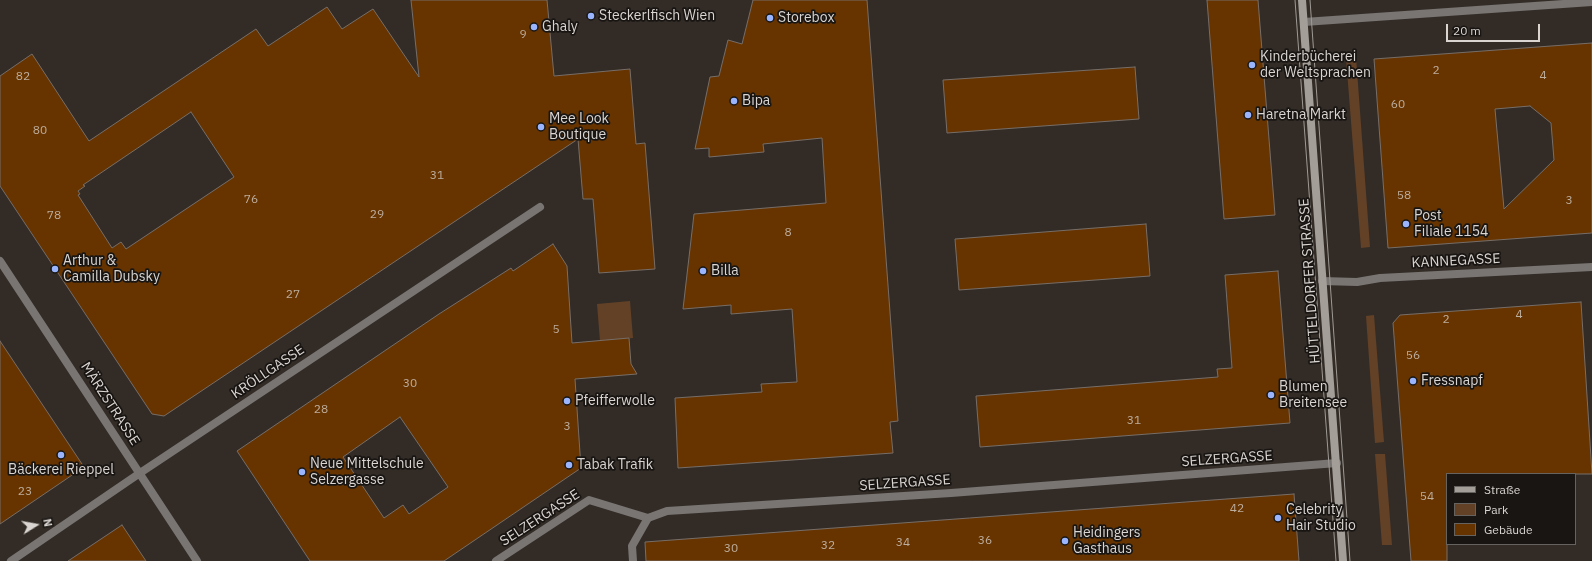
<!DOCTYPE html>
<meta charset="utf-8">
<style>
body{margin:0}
#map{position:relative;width:1592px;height:561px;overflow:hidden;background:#332c26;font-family:"IBM Plex Sans",sans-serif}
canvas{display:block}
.legend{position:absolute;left:1446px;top:473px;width:130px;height:72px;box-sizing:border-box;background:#181513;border:1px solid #66625f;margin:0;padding:5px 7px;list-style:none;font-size:12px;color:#dad5d1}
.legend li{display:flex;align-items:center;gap:8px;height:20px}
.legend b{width:20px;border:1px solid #66625f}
.north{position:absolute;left:16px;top:505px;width:40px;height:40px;-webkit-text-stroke:3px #181513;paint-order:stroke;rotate:79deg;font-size:11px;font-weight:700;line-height:16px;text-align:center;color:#dad5d1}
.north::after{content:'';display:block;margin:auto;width:14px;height:18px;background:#dad5d1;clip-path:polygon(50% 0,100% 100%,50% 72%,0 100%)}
.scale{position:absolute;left:1446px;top:24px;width:94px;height:18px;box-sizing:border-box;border:2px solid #dad5d1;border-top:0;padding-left:5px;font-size:12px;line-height:14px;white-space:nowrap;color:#dad5d1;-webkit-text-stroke:3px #181513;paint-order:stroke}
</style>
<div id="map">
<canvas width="1592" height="561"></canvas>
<ul class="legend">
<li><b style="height:5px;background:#a49e99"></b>Straße</li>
<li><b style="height:11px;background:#634127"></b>Park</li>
<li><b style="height:11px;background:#673400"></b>Gebäude</li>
</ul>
<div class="north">N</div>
<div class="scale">20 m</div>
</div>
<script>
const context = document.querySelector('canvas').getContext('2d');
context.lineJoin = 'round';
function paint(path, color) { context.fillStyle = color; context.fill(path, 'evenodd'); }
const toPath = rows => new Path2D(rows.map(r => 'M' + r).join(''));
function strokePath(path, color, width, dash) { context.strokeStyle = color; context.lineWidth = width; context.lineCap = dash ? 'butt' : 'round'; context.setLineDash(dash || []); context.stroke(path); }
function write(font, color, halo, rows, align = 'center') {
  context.font = font + ' "IBM Plex Sans",sans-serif'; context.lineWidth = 3.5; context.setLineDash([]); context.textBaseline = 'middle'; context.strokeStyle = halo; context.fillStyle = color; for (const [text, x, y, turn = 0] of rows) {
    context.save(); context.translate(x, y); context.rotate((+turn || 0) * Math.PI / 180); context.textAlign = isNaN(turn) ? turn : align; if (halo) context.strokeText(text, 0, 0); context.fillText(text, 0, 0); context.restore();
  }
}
paint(toPath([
 [1356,57,1370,247,1361,248,1346,58],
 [630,301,633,338,600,341,597,304],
 [1374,315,1384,442,1375,443,1366,316],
 [1375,454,1385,454,1392,545,1382,545]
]), '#634127');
const building = toPath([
 [411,0,547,0,554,76,630,69,636,144,645,143,655,269,599,273,593,199,583,199,578,139,164,416,152,414,0,186,0,76,32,54,89,141,256,29,268,46,327,7,342,29,373,9,419,77,411,0],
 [191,112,234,177,126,249,121,242,112,248,78,195,80,194,78,191,85,186,83,185,191,112],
 [753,0,867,0,898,421,890,422,893,453,678,468,675,398,762,392,761,384,797,382,792,309,731,314,731,305,683,309,694,214,826,203,822,138,763,144,764,152,709,157,709,148,695,149,710,77,719,76,728,40,742,44,753,0],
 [1207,0,1258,0,1275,215,1224,219,1207,0],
 [1592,43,1592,233,1388,248,1374,59,1592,43],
 [1530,106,1551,123,1554,160,1504,209,1495,109,1530,106],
 [1135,67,1139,119,947,133,943,80,1135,67],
 [1146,224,1150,276,959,290,955,239,1146,224],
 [553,244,567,266,572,343,629,338,631,364,637,374,575,379,581,468,444,561,310,561,237,451,439,314,511,268,513,271,553,244],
 [400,417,448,487,409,514,403,505,384,518,343,457,400,417],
 [1278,271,1290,423,980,447,976,396,1218,377,1217,369,1232,368,1225,275,1278,271],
 [1581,302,1592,474,1447,474,1447,561,1411,561,1393,323,1400,315,1581,302],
 [0,341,84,467,0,524,0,341],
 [1294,494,1299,561,646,561,645,542,1294,494],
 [122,525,146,561,68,561,122,525]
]);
paint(building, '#673400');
strokePath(building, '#776e68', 1);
strokePath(toPath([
 [496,561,589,500,648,518]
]), '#797573', 8);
strokePath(toPath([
 [1304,22,1592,2],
 [0,261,197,561],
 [1322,281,1357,282,1380,278,1592,267],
 [11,561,140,473,540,207],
 [633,561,632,546,648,518,667,511,951,493,1337,463]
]), '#797573', 8);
strokePath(toPath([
 [1302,0,1343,561]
]), '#a49e99', 8);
strokePath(toPath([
 [1295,0,1336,561],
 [1310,0,1350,561]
]), '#9f9a95', 1);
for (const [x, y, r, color] of [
 [591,16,4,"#9ab5fd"],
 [770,18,4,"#9ab5fd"],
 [534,27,4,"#9ab5fd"],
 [1252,65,4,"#9ab5fd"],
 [734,101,4,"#9ab5fd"],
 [1248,115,4,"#9ab5fd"],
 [541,127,4,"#9ab5fd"],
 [1406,224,4,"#9ab5fd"],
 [55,269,4,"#9ab5fd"],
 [703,271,4,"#9ab5fd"],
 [1413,381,4,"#9ab5fd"],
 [1271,395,4,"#9ab5fd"],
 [567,401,4,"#9ab5fd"],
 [61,455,4,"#9ab5fd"],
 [569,465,4,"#9ab5fd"],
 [302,472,4,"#9ab5fd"],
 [1278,518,4,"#9ab5fd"],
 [1065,541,4,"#9ab5fd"]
]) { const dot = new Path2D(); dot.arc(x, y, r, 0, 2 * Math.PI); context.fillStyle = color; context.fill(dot); strokePath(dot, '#181513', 1.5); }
write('12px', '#bdad9d', null, [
 ["9",523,35],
 ["2",1436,71],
 ["4",1543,76],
 ["82",23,77],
 ["60",1398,105],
 ["80",40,131],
 ["31",437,176],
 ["58",1404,196],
 ["76",251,200],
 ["3",1569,201],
 ["29",377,215],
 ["78",54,216],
 ["8",788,233],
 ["27",293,295],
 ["4",1519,315],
 ["2",1446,320],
 ["5",556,330],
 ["56",1413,356],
 ["30",410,384],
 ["28",321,410],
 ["31",1134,421],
 ["3",567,427],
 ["23",25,492],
 ["54",1427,497],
 ["42",1237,509],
 ["36",985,541],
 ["34",903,543],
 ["32",828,546],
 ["30",731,549]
]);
write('14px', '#dad5d1', '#181513', [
 ["Steckerlfisch Wien",599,16],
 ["Storebox",778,18],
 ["Ghaly",542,27],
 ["Kinderbücherei",1260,57],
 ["der Weltsprachen",1260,73],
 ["Bipa",742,101],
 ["Haretna Markt",1256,115],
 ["Mee Look",549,119],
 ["Boutique",549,135],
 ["Post",1414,216],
 ["Filiale 1154",1414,232],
 ["Arthur &",63,261],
 ["Camilla Dubsky",63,277],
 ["Billa",711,271],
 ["Fressnapf",1421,381],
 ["Blumen",1279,387],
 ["Breitensee",1279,403],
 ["Pfeifferwolle",575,401],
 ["Neue Mittelschule",310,464],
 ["Selzergasse",310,480],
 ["Tabak Trafik",577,465],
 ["Bäckerei Rieppel",61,470,"center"],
 ["Celebrity",1286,510],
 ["Hair Studio",1286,526],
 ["Heidingers",1073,533],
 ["Gasthaus",1073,549]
], 'left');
write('14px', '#dad5d1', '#181513', [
 ["KANNEGASSE",1456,261,-3],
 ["HÜTTELDORFER STRASSE",1310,281,-94],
 ["KRÖLLGASSE",268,372,-34],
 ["MÄRZSTRASSE",110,404,57],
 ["SELZERGASSE",1227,459,-4],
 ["SELZERGASSE",905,483,-4],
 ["SELZERGASSE",540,518,-33]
]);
</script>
